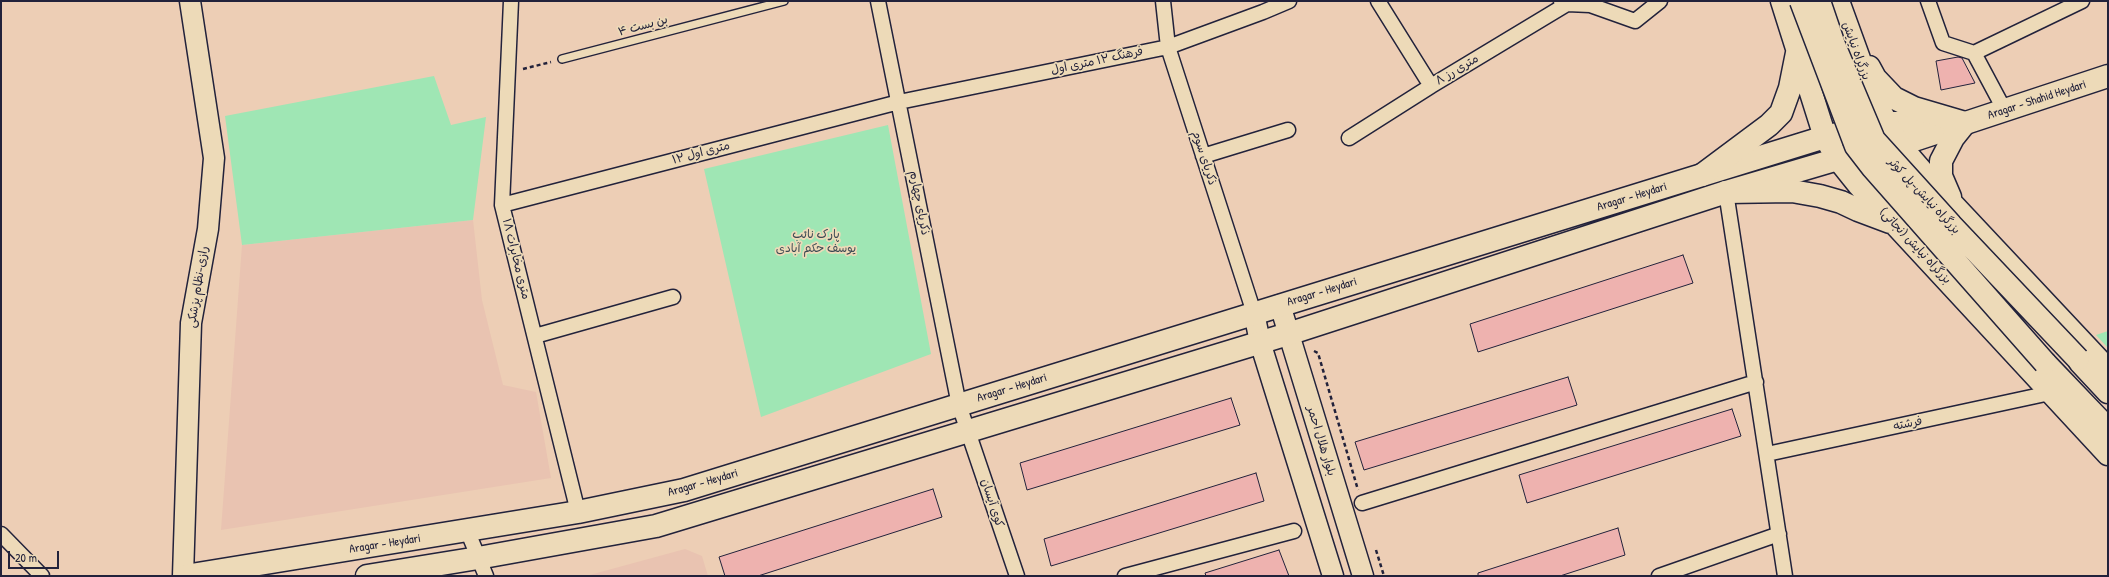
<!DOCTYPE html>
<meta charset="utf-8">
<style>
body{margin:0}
#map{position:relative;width:2109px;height:577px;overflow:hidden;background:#edceb5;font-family:"Patrick Hand",sans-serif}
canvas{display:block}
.frame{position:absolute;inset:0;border:2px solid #22223b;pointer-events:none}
.scale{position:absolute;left:8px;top:551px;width:51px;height:18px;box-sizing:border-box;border:2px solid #22223b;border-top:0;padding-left:5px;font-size:12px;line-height:14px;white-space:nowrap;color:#22223b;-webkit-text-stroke:3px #eddab8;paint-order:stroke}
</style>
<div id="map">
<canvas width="2109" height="577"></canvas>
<div class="frame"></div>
<div class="scale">20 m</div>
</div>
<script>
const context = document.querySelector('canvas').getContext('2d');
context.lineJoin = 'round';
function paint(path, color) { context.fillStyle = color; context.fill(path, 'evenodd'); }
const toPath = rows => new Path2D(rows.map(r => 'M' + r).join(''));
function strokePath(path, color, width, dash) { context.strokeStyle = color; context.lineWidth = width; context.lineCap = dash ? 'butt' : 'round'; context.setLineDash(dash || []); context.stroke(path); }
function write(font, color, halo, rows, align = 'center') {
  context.font = font + ' "Patrick Hand","Playpen Sans Arabic",sans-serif'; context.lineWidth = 3.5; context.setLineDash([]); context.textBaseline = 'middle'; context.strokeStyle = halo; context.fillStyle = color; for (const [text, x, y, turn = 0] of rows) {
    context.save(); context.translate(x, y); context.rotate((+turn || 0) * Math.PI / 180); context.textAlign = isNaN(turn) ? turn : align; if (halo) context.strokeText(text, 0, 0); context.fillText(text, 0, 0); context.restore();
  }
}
paint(toPath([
 [473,220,482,300,503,385,536,392,551,478,221,530,242,245],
 [685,549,702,556,708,576,586,576]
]), '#e9c3b1');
paint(toPath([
 [434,76,451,125,486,117,473,220,242,245,225,116],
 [888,125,931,354,761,417,704,169],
 [2108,331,2108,348,2096,335]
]), '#9fe6b4');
const building = toPath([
 [1958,57,1962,58,1975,83,1941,90,1936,61,1958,57],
 [1683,255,1693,283,1478,352,1470,324,1683,255],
 [1568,377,1577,405,1364,470,1355,442,1568,377],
 [1231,398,1240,425,1027,490,1020,463,1231,398],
 [1732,409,1741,436,1527,503,1519,475,1732,409],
 [1256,473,1264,501,1051,566,1044,539,1256,473],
 [933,489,942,517,758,576,725,576,719,557,933,489],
 [1618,528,1625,555,1560,576,1478,576,1478,573,1618,528],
 [1279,550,1289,576,1206,576,1205,573,1279,550]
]);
paint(building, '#eeb2af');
strokePath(building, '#22223b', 1);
const lane = toPath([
 [562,59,784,1]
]);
const street = toPath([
 [511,1,502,205,578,512],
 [878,1,959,405,1017,576],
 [1163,1,1168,47,1254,313],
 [1378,1,1431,86],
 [1561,1,1567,4,1590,5,1635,21,1660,1],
 [1928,1,1943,43,1974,53,2005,111],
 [1974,53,2082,1],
 [1349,138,1431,86,1567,4],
 [1203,156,1288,130],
 [1726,192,1785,576],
 [502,205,899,102,1168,47,1263,12,1289,1],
 [535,336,673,297],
 [1767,454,2050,393],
 [1362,503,1756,382],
 [467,530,486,576],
 [1,534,42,576],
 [1125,576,1294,531],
 [1659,576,1779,534]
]);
const secondary = toPath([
 [1280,305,1363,576],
 [1254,313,1260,342,1333,576],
 [183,576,191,323,208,229,214,158,190,1]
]);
const primary = toPath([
 [185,576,578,512,684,490,1825,137,1885,123,1956,123],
 [367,576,478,558,656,526,1288,334,1726,192,1838,159,1899,145,2108,76]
]);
const highway = toPath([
 [1782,1,1825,137,1838,159,1858,184,2108,454],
 [1838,1,1874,100,1899,145,1925,175,2108,370],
 [1869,67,1875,78,1894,98,1914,108,1965,123,1953,138,1941,161,1941,176,1950,197],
 [1702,175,1769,125,1781,113,1790,88,1797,53],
 [1726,192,1792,191,1820,196,1841,202,1858,210,1890,222],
 [2080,362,2108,392],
 [2045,363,2108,429]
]);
strokePath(lane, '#22223b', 10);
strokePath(street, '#22223b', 17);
strokePath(secondary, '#22223b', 23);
strokePath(primary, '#22223b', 25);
strokePath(highway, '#22223b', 25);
strokePath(toPath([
 [523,69,551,62],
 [1314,351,1318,353,1358,490],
 [1376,550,1384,576]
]), '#22223b', 2.5, [4, 3]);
strokePath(lane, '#eddab8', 7);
strokePath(street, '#eddab8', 14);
strokePath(secondary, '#eddab8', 20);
strokePath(primary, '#eddab8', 22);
strokePath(highway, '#eddab8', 22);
const highwayBridge = toPath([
 [1801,1,1856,146,1873,168,2045,363],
 [1819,1,1834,45,1874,140,1951,225,2078,359]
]);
strokePath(highwayBridge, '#22223b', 25, []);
strokePath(highwayBridge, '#eddab8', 22);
write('12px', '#22223b', '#eddab8', [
 ["بن بست ۴",643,26,-15],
 ["بزرگراه نیایش",1856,51,70],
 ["فرهنگ ۱۲ متری اول",1097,61,-12],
 ["۸ متری رز",1457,70,-31],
 ["Aragar - Shahid Heydari",2037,100,-18],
 ["۱۲ متری اول",701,153,-15],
 ["ذکریای سوم",1204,158,72],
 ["بزرگراه نیایش-پل کوثر",1924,196,47],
 ["Aragar - Heydari",1632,197,-17],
 ["ذکریای چهارم",919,203,79],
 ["بزرگراه نیایش (نجاتی)",1915,246,47],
 ["۱۸ متری مخابرات",516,259,76],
 ["رازی-نظام پزشکی",198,287,-81],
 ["Aragar - Heydari",1322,292,-17],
 ["Aragar - Heydari",1012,388,-17],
 ["فرشته",1908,424,-12],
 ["بلوار هلال احمر",1321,441,73],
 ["Aragar - Heydari",703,483,-16],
 ["کوی آیسان",992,503,72],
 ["Aragar - Heydari",385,544,-9]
]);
write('12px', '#3b4953', '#eddab8', [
 ["پارک نائب",816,235],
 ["یوسف حکم آبادی",816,249]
]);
</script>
